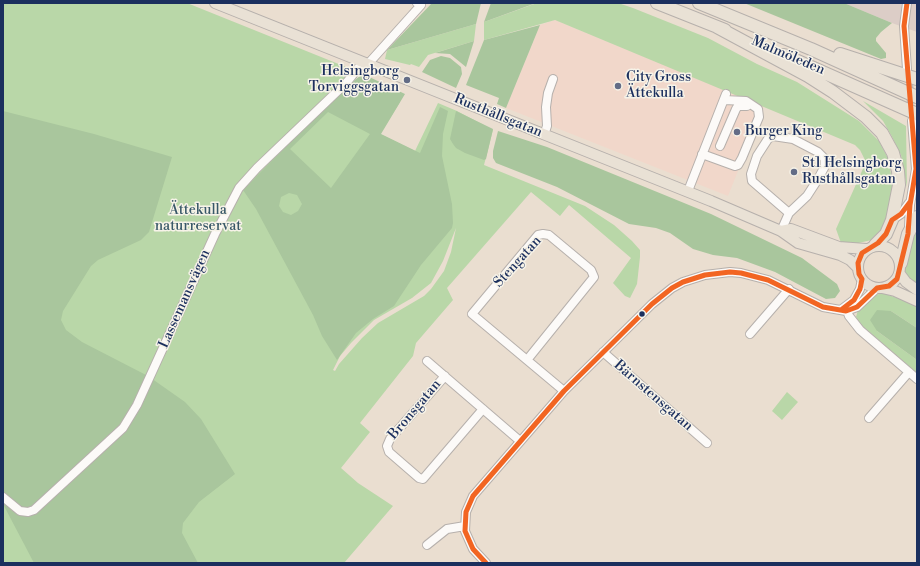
<!DOCTYPE html>
<meta charset="utf-8">
<style>
body{margin:0}
#map{position:relative;width:920px;height:566px;overflow:hidden;background:#eaded0;font-family:"Libre Bodoni",serif}
canvas{display:block}
.frame{position:absolute;inset:0;border:4px solid #1b2f5e;pointer-events:none}
</style>
<div id="map">
<canvas width="920" height="566"></canvas>
<div class="frame"></div>
</div>
<script>
const context = document.querySelector('canvas').getContext('2d');
context.lineJoin = 'round';
function paint(path, color) { context.fillStyle = color; context.fill(path, 'evenodd'); }
const toPath = rows => new Path2D(rows.map(r => 'M' + r).join(''));
function strokePath(path, color, width, dash) { context.strokeStyle = color; context.lineWidth = width; context.lineCap = dash ? 'butt' : 'round'; context.setLineDash(dash || []); context.stroke(path); }
function write(font, color, halo, rows, align = 'center') {
  context.font = font + ' "Libre Bodoni",serif'; context.lineWidth = 3; context.setLineDash([]); context.textBaseline = 'middle'; context.strokeStyle = halo; context.fillStyle = color; for (const [text, x, y, turn = 0] of rows) {
    context.save(); context.translate(x, y); context.rotate((+turn || 0) * Math.PI / 180); context.textAlign = isNaN(turn) ? turn : align; if (halo) context.strokeText(text, 0, 0); context.fillText(text, 0, 0); context.restore();
  }
}
paint(toPath([
 [555,20,764,106,728,196,506,108,540,25]
]), '#f1d7ca');
paint(toPath([
 [844,3,917,3,917,32,892,23]
]), '#dccdc7');
paint(toPath([
 [3,3,187,3,346,67,358,76,351,84,400,102,380,134,415,151,438,103,457,111,493,130,484,165,585,206,614,225,632,241,640,250,640,257,637,284,630,298,625,296,613,283,631,258,569,205,560,216,531,192,447,288,453,300,416,343,413,356,360,423,370,432,341,468,358,483,393,506,344,563,3,563],
 [456,228,451,252,444,271,431,289,424,296,378,323,362,338,339,364,335,371,333,370,340,356,351,343,374,320,412,298,431,283,443,261],
 [537,3,618,3,633,8,708,38,757,64,797,82,859,121,879,141,889,160,893,189,884,228,876,239,854,244,841,243,836,229,866,162,860,150,855,145,555,20,484,40,484,22],
 [476,24,474,41,428,55,419,67,411,64,410,65,385,59,387,50],
 [863,101,906,126,907,187,901,155,891,135,883,121],
 [917,228,917,286,905,275,904,268],
 [883,293,917,305,917,328,891,311,877,331,917,360,917,373,860,324,856,317,858,310,875,295],
 [787,392,798,402,782,420,772,411]
]), '#b9d7a8');
paint(toPath([
 [432,3,481,3,476,24,387,50],
 [491,3,536,3,484,22],
 [744,3,844,3,892,23,881,32,876,38,876,41,886,53,886,58,881,59],
 [540,25,506,108,497,104,499,98,466,85,484,40],
 [474,41,466,67,450,54,435,53],
 [441,56,450,58,461,67,462,74,456,88,422,72,430,60],
 [363,74,405,94,381,134,420,153,440,107,448,111,443,134,442,156,452,204,453,223,452,228,421,265,394,306,373,319,356,333,337,360,322,336,313,315,256,209,243,190,324,108,356,79],
 [328,112,370,134,331,188,290,149],
 [289,193,297,195,302,204,298,211,291,215,283,212,279,206,281,197],
 [3,111,94,134,172,157,149,232,141,240,98,260,91,266,63,311,61,320,66,330,82,342,148,376,185,402,201,419,235,474,199,502,183,523,182,533,198,563,34,563,3,504],
 [456,111,493,129,486,159,484,160,465,153,456,148,453,144,450,139],
 [498,131,547,147,711,214,802,258,837,284,840,291,835,298,826,299,775,272,737,258,713,255,693,249,670,233,656,228,629,224,557,187,496,163,493,158,493,151],
 [877,310,891,311,917,328,917,360,877,331,870,320]
]), '#a9c69d');
strokePath(toPath([
 [908,72,912,114]
]), '#c1bbb9', 8, [8, 4]);
const minor = toPath([
 [907,3,904,26,907,69],
 [368,64,421,5,417,3],
 [544,135,547,126,546,107,548,93,553,79],
 [720,146,736,109,738,106,747,106],
 [702,154,735,166,738,165,742,158,759,117,758,109,746,101,724,100],
 [688,191,726,94],
 [892,220,901,214,909,203],
 [909,228,910,205,916,169,912,121],
 [781,231,789,213,807,196,818,179,825,166,825,159,818,152,793,139,773,136,768,139,757,156,751,174,752,181,789,213],
 [846,308,849,316,860,330,917,379],
 [842,309,854,300,860,289,862,279],
 [750,334,789,289],
 [603,352,707,443],
 [527,360,594,277,591,270,549,235,543,234,538,235,472,314,564,391],
 [427,361,520,441],
 [445,376,390,439,387,446,389,452,419,478,423,479,483,409],
 [869,418,909,372],
 [3,497,20,511,28,512,34,510,123,428,137,405,215,234,239,188,257,168,347,82,363,62],
 [427,545,447,529,465,526],
 [486,563,473,549,465,531,466,512,473,496,564,391,652,304,672,288,683,282,705,275,730,272,741,273,768,280,823,307,846,311,857,307,877,288]
]);
const major = toPath([
 [215,3,711,201,781,231,798,243,840,255,850,260,858,268],
 [781,231,791,229,839,247,866,249],
 '858 267a21 21 0 1 1 42 0a21 21 0 1 1-42 0Z',
 [900,274,906,282,917,290],
 [882,288,895,291,917,301]
]);
const highway = toPath([
 [657,3,725,30],
 [699,3,811,49,917,97],
 [717,27,808,76,833,92,866,117,882,133,893,153,898,171,899,185,892,220,886,234,875,245],
 [840,54,917,79],
 [784,55,917,114],
 [901,263,908,234,917,217]
]);
strokePath(minor, '#b6b0ac', 10);
strokePath(major, '#b6b0ac', 12);
strokePath(highway, '#b6b0ac', 14);
strokePath(minor, '#fcfaf8', 8);
strokePath(major, '#e9e1d5', 10);
strokePath(highway, '#e9e1d5', 12);
strokePath(toPath([
 [841,310,854,300,860,289,862,279,859,274,858,263,862,253,878,243,886,234,892,220,901,214,910,202],
 [486,563,473,549,465,531,466,512,473,496,564,391,652,304,672,288,683,282,705,275,730,272,741,273,768,280,823,307,846,311,857,307,877,288,889,286,897,279,908,234,910,205,916,169,904,26,907,3]
]), '#f26522', 5);
for (const [x, y, r, color] of [
 [407,80,4,"#636c86"],
 [618,86,4,"#636c86"],
 [737,132,4,"#636c86"],
 [794,172,4,"#636c86"],
 [642,314,3.5,"#1b2f5e"]
]) { const dot = new Path2D(); dot.arc(x, y, r, 0, 2 * Math.PI); context.fillStyle = color; context.fill(dot); strokePath(dot, '#f7f3e8', 1.5); }
write('14px', '#1b2f5e', '#f7f3e8', [
 ["Malmöleden",788,56,23],
 ["Rusthållsgatan",498,116,22],
 ["Stengatan",518,262,-48],
 ["Lassemansvägen",185,299,-66],
 ["Bärnstensgatan",653,396,41],
 ["Bronsgatan",415,410,-50]
]);
write('14px', '#1b2f5e', '#f7f3e8', [
 ["Helsingborg",399,72,"right"],
 ["Torviggsgatan",399,88,"right"],
 ["City Gross",626,78],
 ["Ättekulla",626,94],
 ["Burger King",745,132],
 ["St1 Helsingborg",802,164],
 ["Rusthållsgatan",802,180]
], 'left');
write('14px', '#385868', '#f7f3e8', [
 ["Ättekulla",198,211],
 ["naturreservat",198,227]
]);
</script>
